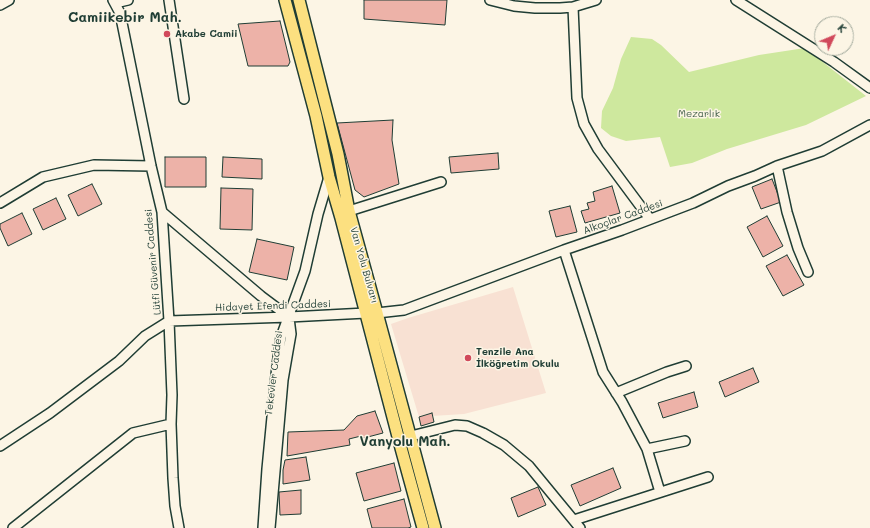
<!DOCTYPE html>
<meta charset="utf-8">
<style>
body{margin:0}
#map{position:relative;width:870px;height:528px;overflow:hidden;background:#fcf5e5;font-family:Mali,sans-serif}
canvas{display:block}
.north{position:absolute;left:814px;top:16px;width:40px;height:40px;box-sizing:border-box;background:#fcf5e5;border:1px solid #a4ab9e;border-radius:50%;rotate:46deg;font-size:11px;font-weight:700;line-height:16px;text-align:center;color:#1f3d34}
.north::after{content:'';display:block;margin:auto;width:14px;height:18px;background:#d1495b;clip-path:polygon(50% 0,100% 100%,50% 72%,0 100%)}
</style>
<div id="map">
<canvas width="870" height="528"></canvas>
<div class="north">K</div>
</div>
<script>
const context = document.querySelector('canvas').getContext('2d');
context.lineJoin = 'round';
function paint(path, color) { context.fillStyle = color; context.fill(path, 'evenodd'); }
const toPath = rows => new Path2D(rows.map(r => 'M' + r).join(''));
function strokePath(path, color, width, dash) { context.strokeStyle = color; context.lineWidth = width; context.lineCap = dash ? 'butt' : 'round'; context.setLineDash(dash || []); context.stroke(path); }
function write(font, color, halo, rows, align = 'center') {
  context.font = font + ' Mali,sans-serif'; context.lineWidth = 3; context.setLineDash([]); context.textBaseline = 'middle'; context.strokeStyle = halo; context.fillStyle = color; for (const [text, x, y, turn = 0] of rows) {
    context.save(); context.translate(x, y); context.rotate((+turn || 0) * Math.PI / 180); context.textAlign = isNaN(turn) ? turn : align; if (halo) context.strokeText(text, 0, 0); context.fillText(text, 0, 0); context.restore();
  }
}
paint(toPath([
 [513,287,546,393,464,414,432,416,431,413,419,417,391,324,408,318]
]), '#f8e1d3');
paint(toPath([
 [631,37,652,39,661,45,689,72,759,55,805,48,866,96,806,125,727,149,692,163,670,167,660,137,626,141,611,136,601,128,602,111,613,88,621,59]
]), '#cee89e');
const building = toPath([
 [364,0,447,0,445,25,364,19,364,0],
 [280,21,290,62,288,66,248,66,238,24,280,21],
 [393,120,392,140,399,184,364,197,355,190,337,123,393,120],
 [498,153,499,169,451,173,449,157,498,153],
 [165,157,206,157,206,187,165,187,165,157],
 [223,157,262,159,262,179,222,177,223,157],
 [772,179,781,202,761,209,752,187,772,179],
 [92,184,102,204,78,216,68,195,92,184],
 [612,186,620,213,585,223,581,211,589,209,587,203,595,201,593,192,612,186],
 [221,188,253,189,252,230,220,229,221,188],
 [56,198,66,219,43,230,33,209,56,198],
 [570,206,577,232,556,237,549,211,570,206],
 [22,213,32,234,8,246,0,228,0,224,22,213],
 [767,216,783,246,763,257,747,227,767,216],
 [257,239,294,247,287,280,249,272,257,239],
 [787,255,804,285,783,296,766,266,787,255],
 [753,368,759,382,725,397,719,382,753,368],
 [694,392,698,407,663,418,658,403,694,392],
 [375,411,383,433,364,438,361,436,349,439,350,445,287,456,288,432,344,430,357,416,375,411],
 [432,413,434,422,421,426,419,417,432,413],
 [306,457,310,480,283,484,283,470,285,460,306,457],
 [394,463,401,491,364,501,356,473,394,463],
 [613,468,621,488,580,506,571,485,613,468],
 [538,487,546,505,518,517,511,498,538,487],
 [301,490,301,514,280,515,279,492,301,490],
 [404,499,411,527,408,528,372,528,367,509,404,499]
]);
paint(building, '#edb2a8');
strokePath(building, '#1f3d34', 1);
const minor = toPath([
 [113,0,120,13,151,166,162,212,169,321,172,395,171,424,173,478,175,506,179,528],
 [169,0,184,99],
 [490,0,514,6,535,8,560,8,573,7,596,0],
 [736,0,834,62,870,88],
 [115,3,128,0],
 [0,5,9,0],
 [573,7,577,98,584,124,598,149,650,219],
 [777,166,787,212,798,248,808,272],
 [0,203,43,177,94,165,151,166],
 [349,211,441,182],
 [162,212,261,296,289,317],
 [564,250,603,372,622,402,647,449,660,492],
 [616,393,667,372,686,366],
 [411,436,455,425,467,426,483,433,504,445,529,466,580,528],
 [0,446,50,413,119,361,145,336,169,321,289,317,366,313,377,313,404,310,564,250,622,230,693,203,728,186,755,176,777,166,822,151,870,125],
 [647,449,685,441],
 [574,520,708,477],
 [13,528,133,433,171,424],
 [263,528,267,469,277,365,281,337,305,271,318,214,329,177],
 [270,528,283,380,288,351,291,334,289,318]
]);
const major = toPath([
 [285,0,316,116,329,177,341,218,401,448,423,528],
 [299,0,338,154,349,211,377,313,435,528]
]);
strokePath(minor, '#1f3d34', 12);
strokePath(major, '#1f3d34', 14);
strokePath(minor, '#fcf5e5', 9);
strokePath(major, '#fce080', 11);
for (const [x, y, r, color] of [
 [167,34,4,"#d1495b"],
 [468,358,4,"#d1495b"]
]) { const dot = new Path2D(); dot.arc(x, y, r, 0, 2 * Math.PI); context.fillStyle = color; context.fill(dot); strokePath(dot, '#fcf5e5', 1.5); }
write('bold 10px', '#1f3d34', '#fcf5e5', [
 ["Akabe Camii",175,34],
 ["Tenzile Ana",476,352],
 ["İlköğretim Okulu",476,364]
], 'left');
write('10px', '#425f49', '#fcf5e5', [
 ["Mezarlık",699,114]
]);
write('10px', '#1f3d34', '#fcf5e5', [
 ["Alkoçlar Caddesi",623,217,-20],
 ["Lütfi Güvenir Caddesi",153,262,-95],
 ["Van Yolu Bulvarı",364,265,74],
 ["Hidayet Efendi Caddesi",273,306,-2],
 ["Tekevler Caddesi",274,373,-83]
]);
write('bold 14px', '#1f3d34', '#fcf5e5', [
 ["Camiikebir Mah.",125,18],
 ["Vanyolu Mah.",405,442]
]);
</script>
